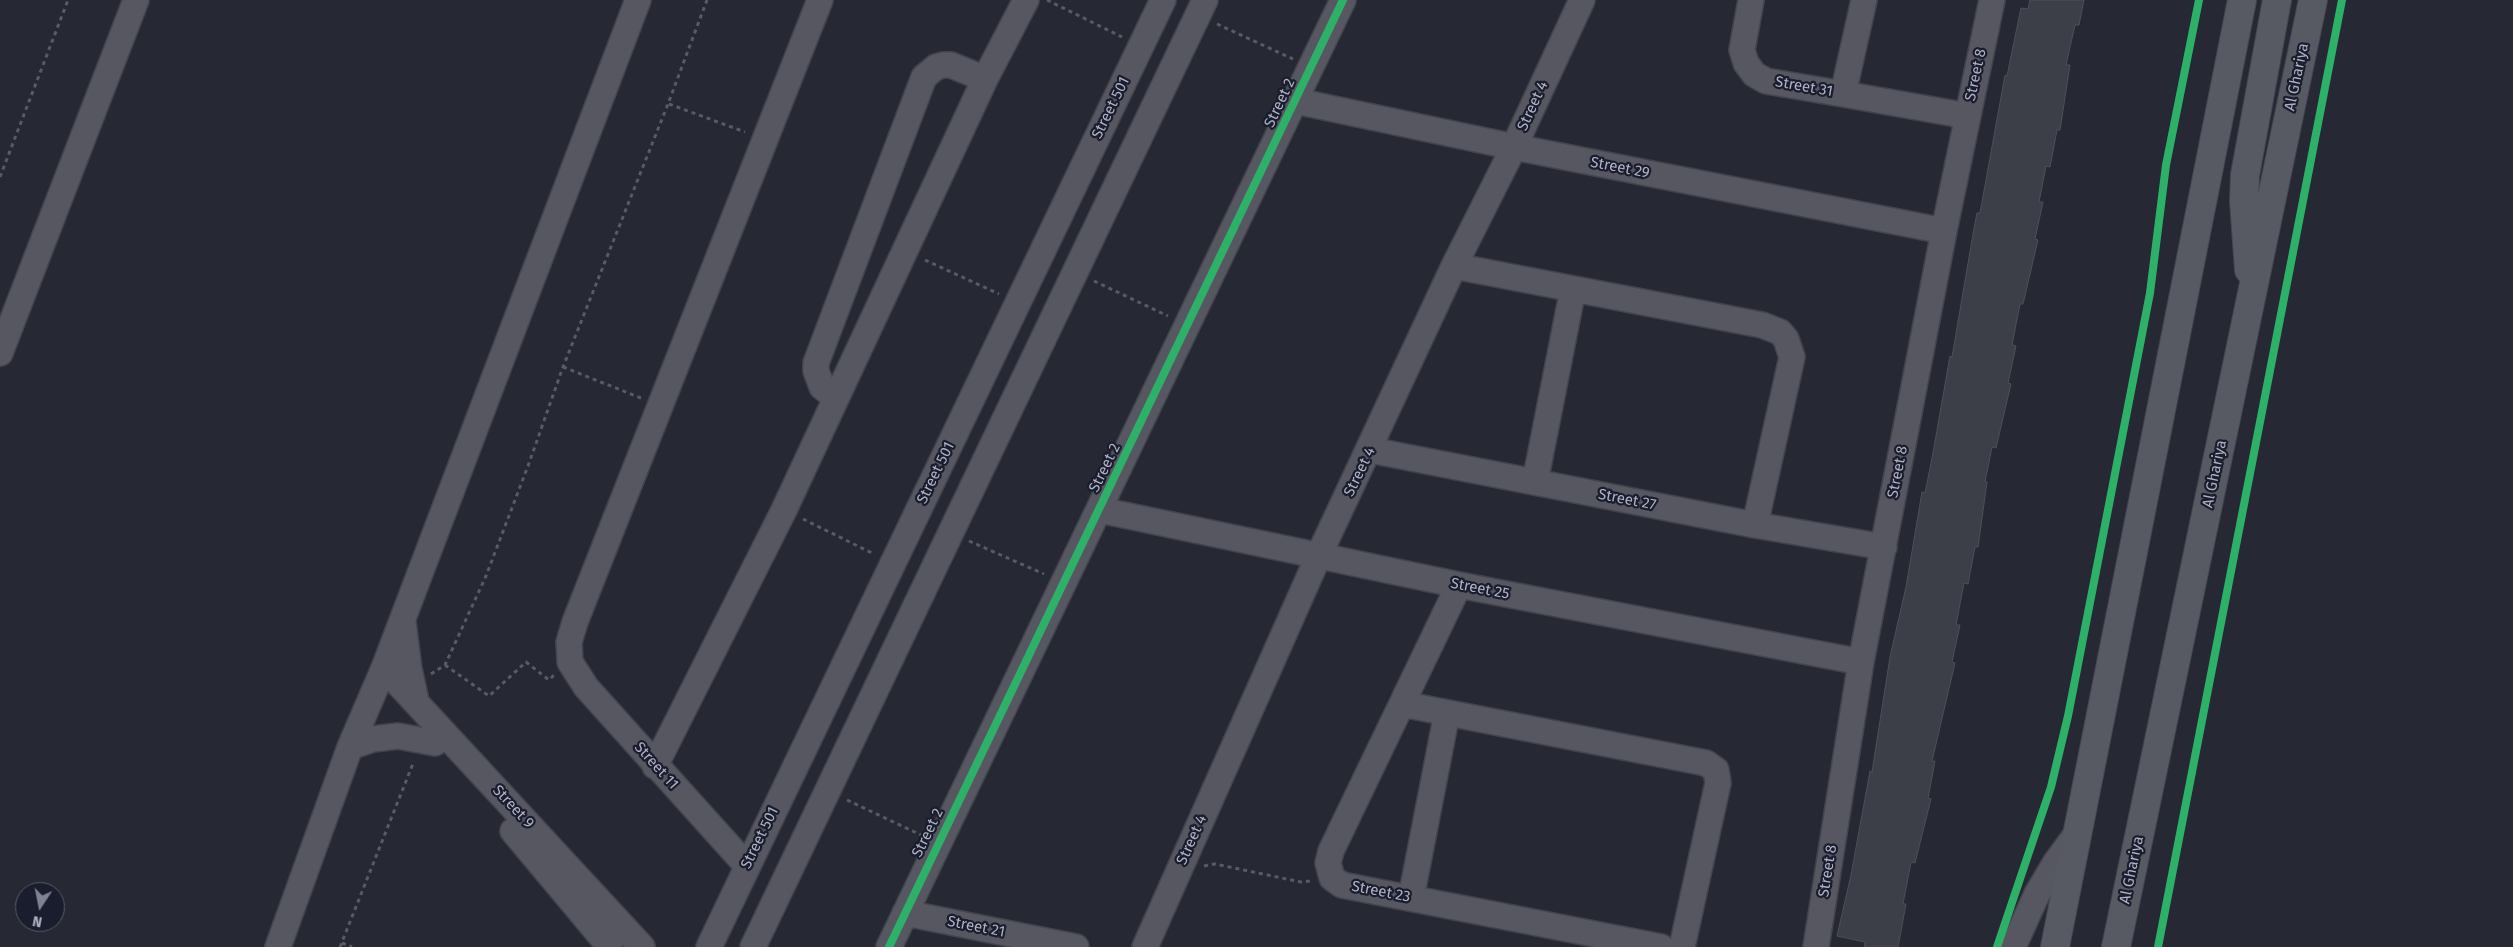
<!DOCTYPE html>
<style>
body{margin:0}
#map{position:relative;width:2513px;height:947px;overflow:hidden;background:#262833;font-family:"Fira Sans",sans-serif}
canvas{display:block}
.north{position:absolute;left:15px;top:882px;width:50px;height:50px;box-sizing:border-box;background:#1a1d2d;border:1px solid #56596a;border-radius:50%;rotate:191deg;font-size:14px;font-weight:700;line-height:20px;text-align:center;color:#b0b2c5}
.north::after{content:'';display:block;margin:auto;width:18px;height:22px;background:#808292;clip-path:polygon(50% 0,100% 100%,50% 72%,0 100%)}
</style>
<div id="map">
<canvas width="2513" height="947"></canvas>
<div class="north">N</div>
</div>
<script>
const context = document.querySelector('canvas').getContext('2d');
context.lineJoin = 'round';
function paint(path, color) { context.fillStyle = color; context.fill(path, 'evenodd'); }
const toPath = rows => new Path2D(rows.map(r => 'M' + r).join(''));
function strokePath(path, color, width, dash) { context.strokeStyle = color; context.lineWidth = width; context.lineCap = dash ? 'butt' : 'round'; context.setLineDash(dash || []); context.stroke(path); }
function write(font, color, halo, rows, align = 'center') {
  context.font = font + ' "Fira Sans",sans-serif'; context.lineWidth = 4.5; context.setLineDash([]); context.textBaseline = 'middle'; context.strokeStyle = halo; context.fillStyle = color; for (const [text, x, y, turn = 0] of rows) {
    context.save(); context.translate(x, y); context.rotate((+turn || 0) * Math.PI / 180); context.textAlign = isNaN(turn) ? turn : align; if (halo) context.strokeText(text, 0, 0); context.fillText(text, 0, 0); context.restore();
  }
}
const building = toPath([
 [2030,0,2084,0,2079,25,2075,25,2066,65,2070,65,2060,130,2057,130,2050,167,2046,166,2039,202,2043,202,2035,239,2038,240,2023,304,2020,304,2012,345,2016,346,2008,383,2011,384,1996,448,1992,447,1985,482,1987,482,1978,547,1975,547,1968,584,1964,583,1956,625,1960,625,1952,662,1955,663,1932,761,1935,761,1928,798,1931,799,1915,863,1911,862,1903,904,1906,904,1898,947,1864,947,1865,942,1837,936,1851,875,1870,771,1872,772,1890,657,1906,587,1922,492,1925,493,1933,453,1950,356,1952,357,1973,234,1977,213,1980,213,2005,75,2007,76,2021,8,2028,9,2030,0]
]);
paint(building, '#3c3e48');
strokePath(building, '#4e4f5b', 1);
const minor = toPath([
 [1751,0,1742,50,1746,63,1754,74,1766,81,1843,94,1864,0],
 [1843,94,1968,116],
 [1296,101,1514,147,1944,231],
 [1454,266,1762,325,1780,332,1786,339,1792,357,1755,525],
 [0,353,136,0],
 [835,397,822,387,816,371,816,363,924,77,936,67,943,65,951,65,985,79],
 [1370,450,1755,525,1884,547],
 [1535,482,1573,289],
 [1100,510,1459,585,1861,662],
 [1459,585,1331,851,1328,863,1332,878,1342,885,1661,947],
 [403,622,409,669,416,701],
 [384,668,642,947],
 [1402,704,1706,763,1716,770,1718,783,1682,947],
 [350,747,373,739,398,736,435,743],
 [655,766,784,510,985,79,1026,0],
 [513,831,610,947],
 [747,866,586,687,570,662,569,642,575,622,820,0],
 [1411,898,1447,713],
 [905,913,1076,947],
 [278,947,350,747,384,668,638,0],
 [709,947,1163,0],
 [753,947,1205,0],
 [889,947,1343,0],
 [1145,947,1319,555,1454,266,1514,147,1582,0],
 [1816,947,1861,662,1944,231,1992,0],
 [2013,947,2037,894,2056,862,2078,832]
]);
const major = toPath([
 [2249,270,2244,201,2245,175,2277,0],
 [2055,947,2242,0],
 [2116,947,2313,0]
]);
strokePath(minor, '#42444c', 28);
strokePath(major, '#444550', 30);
strokePath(toPath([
 [1047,0,1122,37],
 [1217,24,1293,59],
 [669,104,745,132],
 [0,177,68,0],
 [925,260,999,294],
 [1094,281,1168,316],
 [563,367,641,398],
 [803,519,874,554],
 [969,541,1044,574],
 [445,665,489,696,526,662,549,680,554,675],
 [431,674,445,665,486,576,528,466,563,367,668,104,707,0],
 [847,800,921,835],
 [1204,866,1215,864,1301,882,1311,881],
 [342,943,352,947],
 [340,947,414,761]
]), '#585b64', 3, [4, 4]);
strokePath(minor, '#565761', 25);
strokePath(major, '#585a63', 28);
strokePath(toPath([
 [889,947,1343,0],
 [1997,947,2051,787,2068,716,2150,293,2166,165,2199,0],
 [2158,947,2342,0]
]), '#2db169', 8);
write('15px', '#b0b2c5', '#1a1d2d', [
 ["Street 8",1976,75,-78],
 ["Al Ghariya",2297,77,-78],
 ["Street 31",1804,87,10],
 ["Street 2",1280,103,-65],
 ["Street 4",1533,106,-65],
 ["Street 501",1111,108,-64],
 ["Street 29",1620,168,11],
 ["Street 2",1105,468,-64],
 ["Street 4",1360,472,-64],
 ["Street 8",1898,472,-79],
 ["Street 501",936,473,-64],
 ["Al Ghariya",2215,474,-78],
 ["Street 27",1627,500,11],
 ["Street 25",1480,589,11],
 ["Street 11",656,766,48],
 ["Street 9",513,807,47],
 ["Street 2",928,833,-64],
 ["Street 501",760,838,-64],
 ["Street 4",1192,840,-66],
 ["Al Ghariya",2132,870,-78],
 ["Street 8",1828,871,-81],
 ["Street 23",1381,892,11],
 ["Street 21",976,927,11]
]);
</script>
